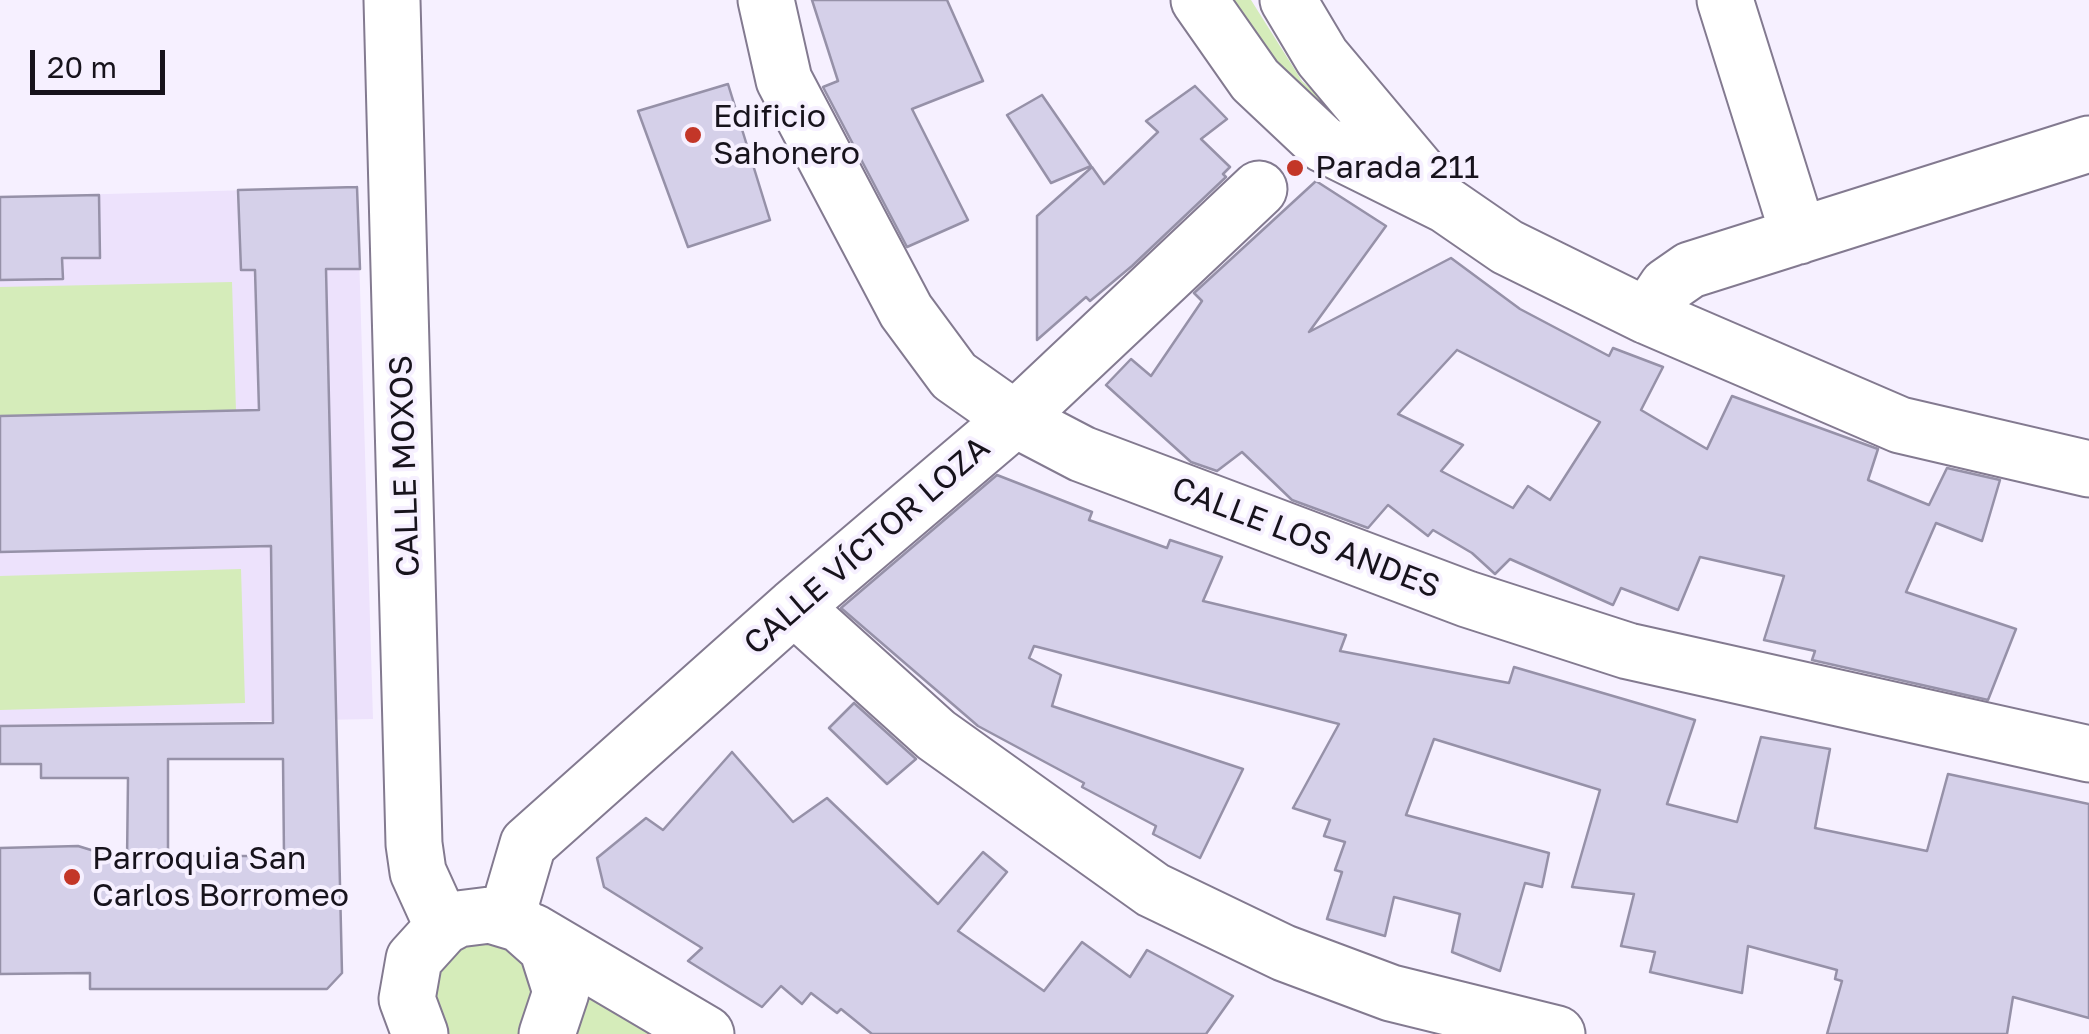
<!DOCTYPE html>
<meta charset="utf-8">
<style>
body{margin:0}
#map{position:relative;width:2089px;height:1034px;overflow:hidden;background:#f6f0ff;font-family:"Golos Text",sans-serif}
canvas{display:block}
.scale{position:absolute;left:30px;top:50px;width:135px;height:45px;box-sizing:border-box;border:5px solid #17131c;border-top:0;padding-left:12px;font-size:30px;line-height:35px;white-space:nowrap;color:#17131c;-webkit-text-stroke:8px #f6f0ff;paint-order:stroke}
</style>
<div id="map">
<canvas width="2089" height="1034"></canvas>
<div class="scale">20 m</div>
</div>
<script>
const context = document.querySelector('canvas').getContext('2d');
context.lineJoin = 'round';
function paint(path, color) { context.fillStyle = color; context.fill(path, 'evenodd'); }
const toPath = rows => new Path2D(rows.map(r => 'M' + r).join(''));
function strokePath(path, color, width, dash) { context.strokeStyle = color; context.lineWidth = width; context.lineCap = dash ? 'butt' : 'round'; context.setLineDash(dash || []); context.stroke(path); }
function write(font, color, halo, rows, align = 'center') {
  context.font = font + ' "Golos Text",sans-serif'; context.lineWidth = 8; context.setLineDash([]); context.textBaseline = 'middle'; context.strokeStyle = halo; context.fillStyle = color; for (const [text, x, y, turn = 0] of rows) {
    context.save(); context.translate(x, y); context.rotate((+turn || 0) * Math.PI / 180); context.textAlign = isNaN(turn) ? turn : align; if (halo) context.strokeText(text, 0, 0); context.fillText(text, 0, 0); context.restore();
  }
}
paint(toPath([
 [357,187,373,719,0,726,0,197]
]), '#ede2fc');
paint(toPath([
 [1216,0,1251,0,1302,81,1388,160,1294,98],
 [232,282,236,411,0,416,0,287],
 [241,569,245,703,0,710,0,576],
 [495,933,539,966,523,1034,449,1034,438,1022,432,968,443,952],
 [589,988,673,1034,575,1034]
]), '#d5ecba');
const building = toPath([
 [812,0,947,0,983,81,912,109,968,220,907,247,823,87,838,81,812,0],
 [728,84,770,220,688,247,638,111,728,84],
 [1195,86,1227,119,1201,139,1230,167,1223,174,1226,177,1132,266,1090,301,1086,297,1037,340,1037,216,1092,167,1104,184,1158,132,1146,121,1195,86],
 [1042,95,1091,166,1051,183,1007,115,1042,95],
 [1316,181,1386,226,1309,332,1451,258,1520,309,1609,356,1613,348,1663,367,1641,410,1707,449,1732,396,1878,449,1868,480,1929,505,1947,468,2000,480,1982,541,1936,523,1906,592,2016,629,1988,700,1812,660,1815,651,1764,640,1784,576,1700,557,1678,610,1621,588,1613,605,1510,559,1495,574,1472,553,1433,530,1428,536,1388,505,1368,528,1292,500,1242,452,1217,471,1191,462,1106,385,1131,359,1151,376,1202,301,1194,293,1316,181],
 [1457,350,1600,422,1550,500,1528,486,1513,508,1441,471,1463,445,1398,414,1457,350],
 [357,187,360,269,326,269,342,973,327,989,90,989,90,973,0,974,0,848,78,846,127,861,128,778,41,778,41,764,0,764,0,726,273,723,271,546,0,552,0,416,259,410,255,270,241,270,238,190,357,187],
 [168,759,283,759,284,856,168,856,168,759],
 [99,195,100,258,62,258,63,279,0,280,0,197,99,195],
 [997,475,1092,512,1089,520,1167,548,1170,540,1222,557,1203,601,1346,635,1340,651,1509,683,1514,667,1695,720,1667,804,1737,822,1761,737,1830,749,1815,828,1927,851,1948,774,2089,804,2089,1018,2013,997,2007,1034,1827,1034,1842,981,1835,979,1837,970,1748,946,1742,993,1650,972,1655,952,1621,946,1634,894,1572,887,1600,790,1434,739,1406,815,1549,853,1542,887,1525,883,1500,971,1452,952,1460,914,1394,897,1385,936,1327,919,1342,872,1335,870,1345,842,1324,836,1330,820,1293,808,1339,724,1034,646,1029,658,1061,675,1052,706,1243,769,1200,858,1153,834,1156,826,1082,787,1084,783,978,726,841,608,997,475],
 [854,703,916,759,887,784,829,728,854,703],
 [732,752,793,822,827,798,938,904,983,852,1007,872,958,931,1044,991,1082,942,1130,977,1147,950,1233,996,1206,1034,872,1034,841,1009,837,1013,811,993,802,1004,781,986,762,1007,688,961,702,948,604,887,597,858,646,818,663,830,732,752]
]);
paint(building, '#d5d0e9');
strokePath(building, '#9691a8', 2.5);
const minor = toPath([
 [392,0,414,844,418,872,443,927],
 [766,0,784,80,906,311,954,376,1015,419,1082,454,1467,599,1628,651,2089,754],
 [1199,0,1255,80,1323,144,1446,205,1507,247,1647,316,1900,425,2089,469],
 [1288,0,1322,57,1432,188],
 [1725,0,1799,236],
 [1647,316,1667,286,1690,270,2089,144],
 [794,607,936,735,1153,890,1284,953,1391,993,1557,1034],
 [506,919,528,844,794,607,1015,419,1259,189],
 [533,932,706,1034],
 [420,1034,407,999,414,959,443,927,458,919,490,915,520,924,547,948,561,992,547,1034]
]);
strokePath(minor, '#837a90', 59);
strokePath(minor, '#fff', 55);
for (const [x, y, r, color] of [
 [693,135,10,"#c33628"],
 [1295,168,10,"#c33628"],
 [72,877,10,"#c33628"]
]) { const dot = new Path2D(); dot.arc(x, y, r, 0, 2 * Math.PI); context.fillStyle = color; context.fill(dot); strokePath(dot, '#f6f0ff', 4); }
write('32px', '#17131c', '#f6f0ff', [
 ["Edificio",713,117],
 ["Sahonero",713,154],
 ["Parada 211",1315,168],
 ["Parroquia San",92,859],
 ["Carlos Borromeo",92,896]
], 'left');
write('32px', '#17131c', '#f6f0ff', [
 ["CALLE MOXOS",405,466,-92],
 ["CALLE LOS ANDES",1306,538,21],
 ["CALLE VÍCTOR LOZA",867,546,-41]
]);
</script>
